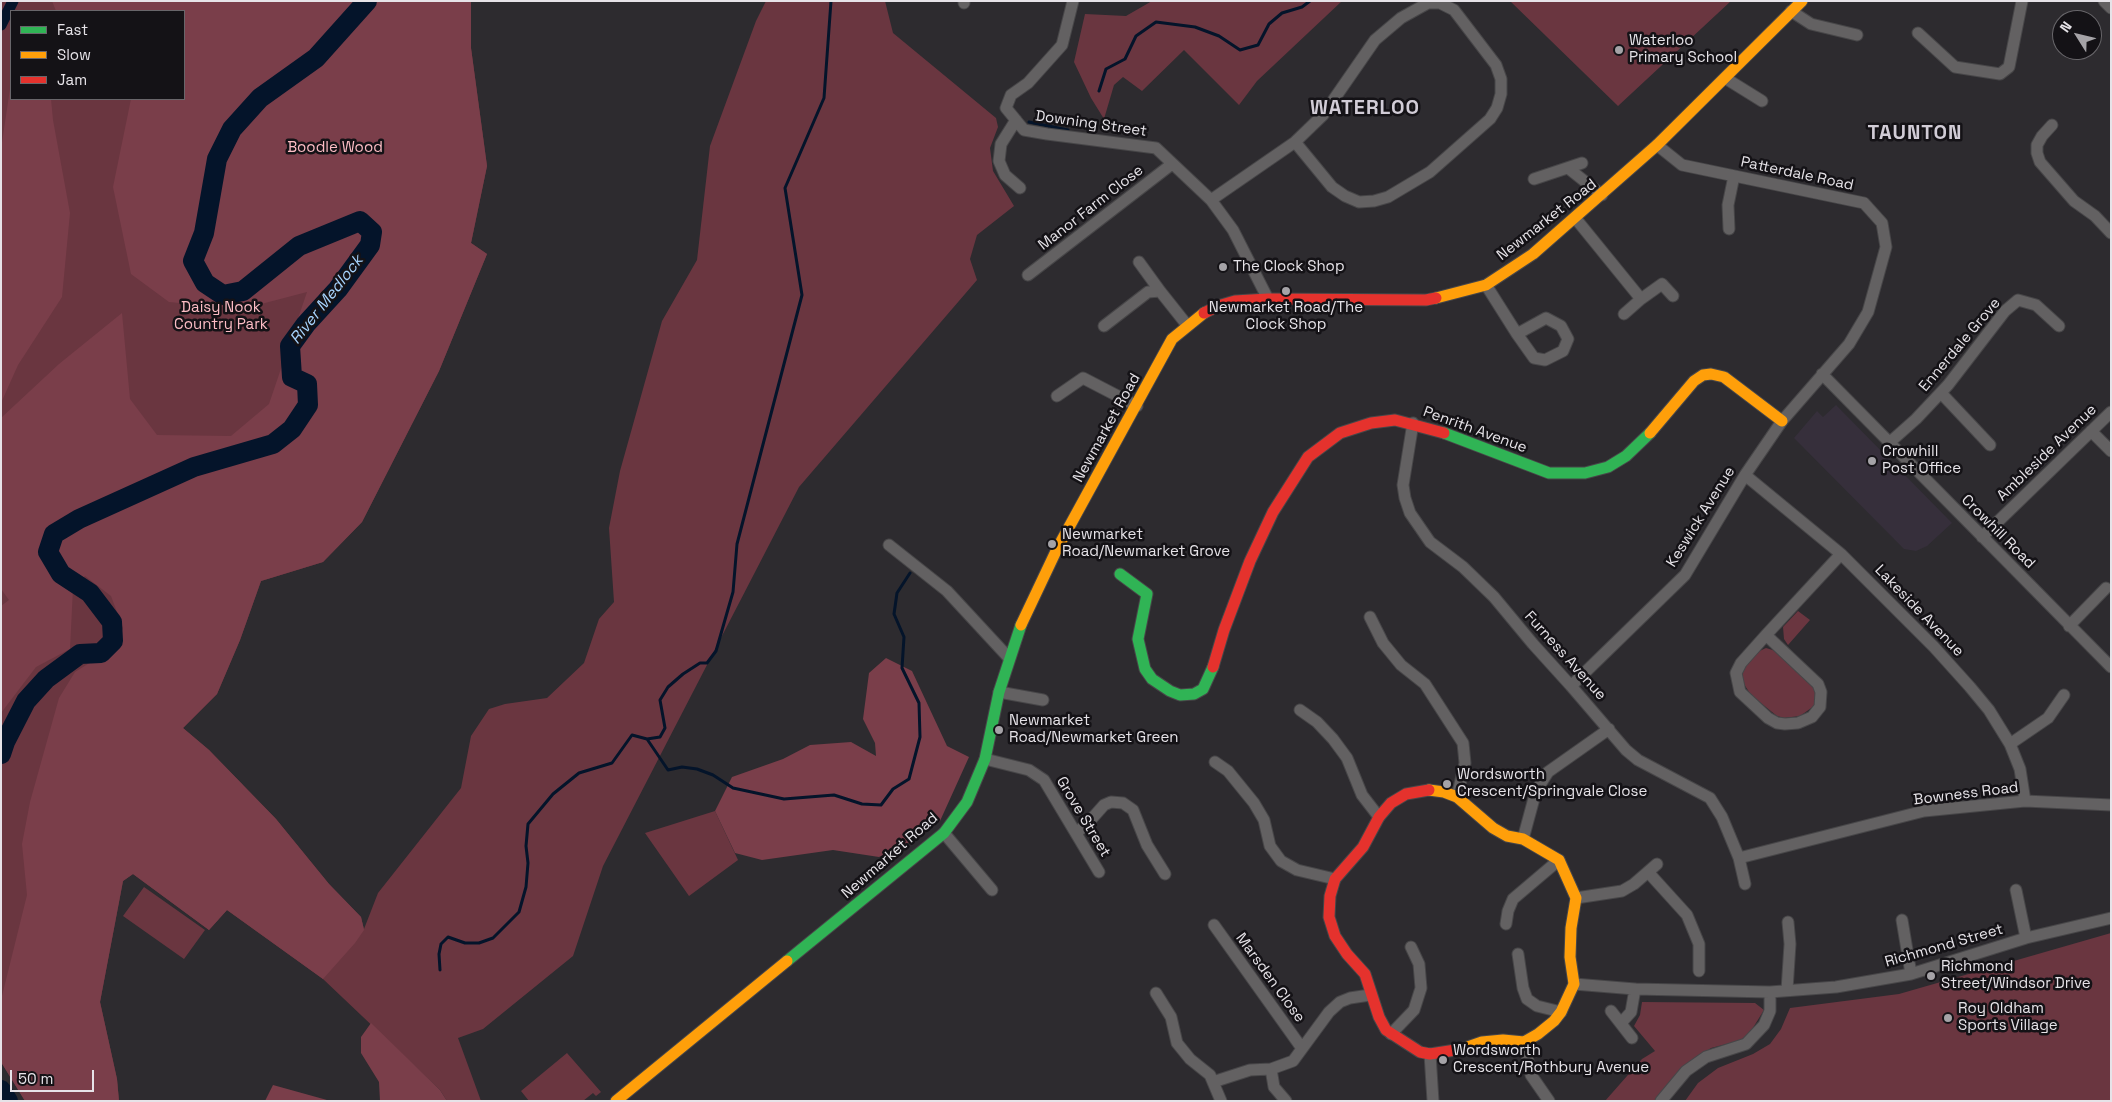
<!DOCTYPE html>
<style>
body{margin:0}
#map{position:relative;width:2112px;height:1102px;overflow:hidden;background:#2d2b2f;font-family:"Space Grotesk",sans-serif}
canvas{display:block}
.frame{position:absolute;inset:0;border:2px solid #e6e3e8;pointer-events:none}
.legend{position:absolute;left:10px;top:10px;width:175px;height:90px;box-sizing:border-box;background:#141216;border:1px solid #68666a;margin:0;padding:6px 9px;list-style:none;font-size:15px;color:#e6e3e8}
.legend li{display:flex;align-items:center;gap:10px;height:25px}
.legend b{width:25px;border:1px solid #68666a}
.north{position:absolute;left:2052px;top:10px;width:50px;height:50px;box-sizing:border-box;background:#141216;border:1px solid #68666a;border-radius:50%;rotate:306deg;font-size:14px;font-weight:700;line-height:20px;text-align:center;color:#e6e3e8}
.north::after{content:'';display:block;margin:auto;width:18px;height:22px;background:#a5a3a7;clip-path:polygon(50% 0,100% 100%,50% 72%,0 100%)}
.scale{position:absolute;left:10px;top:1070px;width:84px;height:22px;box-sizing:border-box;border:2px solid #e6e3e8;border-top:0;padding-left:6px;font-size:15px;line-height:18px;white-space:nowrap;color:#e6e3e8;-webkit-text-stroke:4px #141216;paint-order:stroke}
</style>
<div id="map">
<canvas width="2112" height="1102"></canvas>
<div class="frame"></div>
<ul class="legend">
<li><b style="height:6px;background:#30b455"></b>Fast</li>
<li><b style="height:6px;background:#ff9f0a"></b>Slow</li>
<li><b style="height:6px;background:#e5322d"></b>Jam</li>
</ul>
<div class="north">N</div>
<div class="scale">50 m</div>
</div>
<script>
const context = document.querySelector('canvas').getContext('2d');
context.lineJoin = 'round';
function paint(path, color) { context.fillStyle = color; context.fill(path, 'evenodd'); }
const toPath = rows => new Path2D(rows.map(r => 'M' + r).join(''));
function strokePath(path, color, width, dash) { context.strokeStyle = color; context.lineWidth = width; context.lineCap = dash ? 'butt' : 'round'; context.setLineDash(dash || []); context.stroke(path); }
function write(font, color, halo, rows, align = 'center') {
  context.font = font + ' "Space Grotesk",sans-serif'; context.lineWidth = 5; context.setLineDash([]); context.textBaseline = 'middle'; context.strokeStyle = halo; context.fillStyle = color; for (const [text, x, y, turn = 0] of rows) {
    context.save(); context.translate(x, y); context.rotate((+turn || 0) * Math.PI / 180); context.textAlign = isNaN(turn) ? turn : align; if (halo) context.strokeText(text, 0, 0); context.fillText(text, 0, 0); context.restore();
  }
}
paint(toPath([
 [1836,405,1952,523,1927,546,1916,551,1904,549,1794,438,1817,411,1823,417]
]), '#362f3b');
paint(toPath([
 [1,1,471,1,471,48,487,166,471,243,487,254,439,371,362,522,323,562,261,581,240,640,217,694,183,728,209,750,276,819,329,884,361,917,364,929,378,893,461,788,471,736,489,709,505,704,547,698,584,663,599,619,614,602,609,528,620,471,662,321,697,260,710,146,756,21,766,1,885,1,893,33,996,118,998,127,990,148,993,171,1014,206,977,235,970,259,977,280,799,487,603,866,573,956,483,1029,458,1038,481,1101,447,1101,440,1090,323,979,227,910,209,930,133,874,123,881,100,1002,117,1079,119,1101,25,1101,1,1062],
 [11,11,184,11,184,99,11,99],
 [1152,1,1342,1,1257,81,1239,105,1184,50,1142,91,1123,77,1114,85,1104,119,1091,98,1074,62,1085,14,1126,16],
 [1510,1,1731,1,1618,106],
 [1798,611,1810,620,1788,645,1784,639,1783,627],
 [1766,648,1776,651,1811,683,1816,693,1814,706,1800,716,1784,718,1777,716,1751,695,1742,681,1742,671,1745,664,1755,653],
 [715,811,738,860,689,896,645,833],
 [144,887,205,930,184,959,123,916],
 [2111,933,2111,1101,1685,1101,1698,1083,1718,1068,1753,1054,1770,1044,1781,1029,1790,1008,1899,994],
 [1642,1002,1755,1003,1764,1010,1746,1039,1711,1048,1692,1063,1658,1101,1605,1101,1642,1059,1655,1051,1634,1026,1640,1015],
 [567,1053,601,1092,596,1096,593,1093,583,1101,529,1101,521,1091]
]), '#6a3640');
paint(toPath([
 [52,1,471,1,471,48,487,166,471,243,487,254,439,371,362,522,323,562,261,581,240,640,217,694,183,728,209,750,276,819,329,884,361,917,364,930,355,943,323,979,227,910,209,930,133,874,123,881,100,1002,117,1079,119,1101,25,1101,1,1062,1,1000,27,895,22,844,30,802,59,698,75,672,96,659,115,651,123,628,111,596,85,576,73,588,70,649,36,667,1,713,1,606,9,600,1,589,1,418,59,364,122,313,130,399,157,435,231,436,269,404,307,292,242,309,169,302,131,274,113,187,131,99,184,99,184,11,56,11],
 [11,82,11,99,51,99,53,120,70,213,62,297,18,365,1,403,1,149],
 [886,658,912,671,947,746,969,757,940,821,918,838,879,857,833,850,762,860,735,853,715,811,732,777,783,759,810,745,851,742,876,756,875,743,863,719,869,673],
 [371,1023,440,1090,447,1101,380,1101,379,1082,361,1053,361,1037],
 [273,1085,327,1100,326,1101,265,1101]
]), '#7a3e4a');
strokePath(toPath([
 [1099,91,1106,69,1125,59,1136,36,1156,22,1195,27,1219,36,1240,50,1258,45,1269,24,1282,13,1302,7,1310,1],
 [1029,122,1068,130],
 [647,739,668,770,682,767,697,769,713,775,733,788,784,799,834,795,862,804,881,805,893,789,909,779,920,737,919,703,902,668,904,637,894,614,897,593,910,573],
 [440,970,439,954,441,944,448,937,465,943,479,943,493,938,519,912,526,887,528,863,526,846,528,824,553,794,579,773,612,763,632,735,647,739,660,737,665,728,660,700,668,687,683,674,700,663,707,663,716,651,733,592,737,544,802,295,785,188,824,98,831,1]
]), '#04142a', 3);
strokePath(toPath([
 [1,25,13,1]
]), '#04142a', 11);
strokePath(toPath([
 [1,754,5,742,26,701,46,679,80,654,101,653,113,641,112,622,90,593,61,574,48,552,54,534,79,519,194,467,273,444,292,429,308,405,307,384,292,377,290,346,306,324,338,289,370,245,372,232,360,221,299,246,243,291,223,295,205,283,193,261,204,233,217,159,232,129,260,98,316,58,367,1],
 [1,1090,8,1101]
]), '#04142a', 20);
const street = toPath([
 [1073,1,1062,45,1028,83,1011,95,1006,108,1024,130,1047,134,1156,148,1211,200,1233,230,1268,299],
 [2104,1,2111,8],
 [964,3,964,1],
 [1791,11,1811,24,1857,35],
 [1918,33,1955,67,2000,74,2009,67,2022,1],
 [1725,78,1762,101],
 [1016,120,1001,144,999,161,1005,175,1020,188],
 [2052,125,2042,136,2037,145,2037,153,2040,162,2074,201,2095,216,2111,233],
 [1568,168,1602,195],
 [1534,179,1582,163],
 [1211,200,1295,142,1323,115,1375,40,1401,18,1428,3,1440,3,1454,10,1496,65,1501,79,1501,94,1497,108,1490,119,1430,172,1388,197,1374,201,1359,202,1345,196,1332,187,1295,142],
 [1576,219,1641,299,1662,284,1673,296],
 [1729,229,1728,205,1734,176],
 [1139,262,1160,291],
 [1028,275,1172,164],
 [1486,285,1517,334,1534,358,1545,360,1563,351,1568,339,1561,326,1546,318,1517,334],
 [1624,314,1641,299],
 [1104,326,1148,292,1160,291,1187,325],
 [1822,374,2111,667],
 [1941,393,1990,445],
 [1057,396,1083,378,1137,406],
 [1413,423,1403,485,1405,498,1410,513,1430,542,1463,567,1494,597,1533,644,1571,686,1626,750,1638,760,1710,798,1722,817,1739,858,1745,884],
 [2091,431,2111,451],
 [1889,443,1916,419,1948,385,2005,311,2018,300,2036,305,2059,326],
 [1745,475,1841,554,1934,647,1970,687,1989,710,2010,744,2020,769,2025,801],
 [1982,537,2111,412],
 [889,545,947,591,1009,658],
 [1370,617,1383,643,1401,665,1425,684,1463,743,1465,763,1457,797],
 [2069,626,2106,588],
 [1766,635,1818,684,1821,692,1820,707,1812,717,1798,723,1785,724,1777,723,1768,718,1740,692,1736,673,1741,663,1766,635,1841,554],
 [1571,686,1685,575,1745,475,1782,421,1849,344,1868,312,1886,247,1882,223,1864,203,1682,165,1657,145],
 [999,692,1043,700],
 [1300,710,1317,722,1333,739,1347,758,1362,795,1379,817],
 [2010,744,2048,718,2064,695],
 [985,759,1029,770,1044,780,1099,872],
 [1215,762,1228,771,1254,803,1264,820,1270,846,1281,861,1297,870,1335,879],
 [944,833,992,890],
 [1076,833,1088,823,1104,805,1111,802,1123,803,1133,810,1147,845,1165,874],
 [1523,839,1536,791,1548,772,1609,729],
 [1739,858,1924,811,2025,801,2111,805],
 [1648,872,1687,915,1699,944,1699,971],
 [2016,890,2026,938],
 [1576,898,1622,891,1634,884,1657,864],
 [1902,920,1911,974],
 [1506,924,1508,911,1513,899,1559,860],
 [1214,925,1301,1047],
 [1518,954,1523,988,1527,999,1537,1006,1561,1012],
 [1574,984,1635,989,1770,992,1836,987,1911,974,2026,938,2111,918],
 [1787,990,1790,944,1788,922],
 [1156,993,1171,1017,1177,1043,1190,1059,1210,1075,1221,1101],
 [1611,1011,1632,1038],
 [1621,1023,1631,1012,1635,989],
 [1391,1034,1414,1010,1421,988,1419,964,1411,947],
 [1524,1042,1531,1075,1549,1101],
 [1430,1054,1433,1101],
 [1271,1069,1274,1087,1286,1101],
 [1213,1082,1250,1070,1271,1069,1293,1061,1329,1012,1340,1002,1350,998,1370,995],
 [1661,1101,1686,1071,1706,1057,1746,1044,1764,1025,1770,1011,1770,992]
]);
const fast = toPath([
 [1444,433,1549,473,1585,473,1608,467,1626,456,1650,433],
 [1120,574,1147,594,1138,639,1145,669,1152,679,1170,691,1180,695,1194,694,1203,689,1213,667],
 [787,961,944,833,967,802,985,759,999,692,1021,625]
]);
const slow = toPath([
 [1436,298,1486,285,1533,254,1657,145,1802,1],
 [1650,433,1694,381,1703,375,1711,374,1724,377,1782,421],
 [1021,625,1057,549,1172,339,1204,313],
 [1429,790,1444,792,1457,797,1493,828,1507,836,1523,839,1559,860,1576,898,1571,928,1570,957,1574,984,1561,1012,1554,1021,1538,1034,1524,1042,1503,1040,1482,1042,1462,1049],
 [616,1101,787,961]
]);
const jam = toPath([
 [1204,313,1218,306,1235,301,1268,299,1426,300,1436,298],
 [1213,667,1224,630,1250,561,1273,512,1308,457,1340,433,1371,423,1395,420,1444,433],
 [1429,790,1406,794,1391,803,1379,817,1363,847,1335,879,1330,896,1329,917,1335,936,1347,954,1365,974,1379,1017,1386,1030,1420,1052,1430,1054,1462,1049]
]);
strokePath(street, '#474648', 13);
strokePath(fast, '#474648', 13);
strokePath(slow, '#474648', 13);
strokePath(jam, '#474648', 13);
strokePath(street, '#636162', 11);
strokePath(fast, '#30b455', 11);
strokePath(slow, '#ff9f0a', 11);
strokePath(jam, '#e5322d', 11);
for (const [x, y, r, color] of [
 [1619,50,5,"#a5a3a7"],
 [1223,267,5,"#a5a3a7"],
 [1286,291,5,"#a5a3a7"],
 [1872,461,5,"#a5a3a7"],
 [1052,544,5,"#a5a3a7"],
 [999,730,5,"#a5a3a7"],
 [1447,784,5,"#a5a3a7"],
 [1931,976,5,"#a5a3a7"],
 [1948,1018,5,"#a5a3a7"],
 [1443,1060,5,"#a5a3a7"]
]) { const dot = new Path2D(); dot.arc(x, y, r, 0, 2 * Math.PI); context.fillStyle = color; context.fill(dot); strokePath(dot, '#141216', 2); }
write('15px', '#e6e3e8', '#141216', [
 ["Waterloo",1629,41],
 ["Primary School",1629,58],
 ["The Clock Shop",1233,267],
 ["Newmarket Road/The",1286,308,"center"],
 ["Clock Shop",1286,325,"center"],
 ["Crowhill",1882,452],
 ["Post Office",1882,469],
 ["Newmarket",1062,535],
 ["Road/Newmarket Grove",1062,552],
 ["Newmarket",1009,721],
 ["Road/Newmarket Green",1009,738],
 ["Wordsworth",1457,775],
 ["Crescent/Springvale Close",1457,792],
 ["Richmond",1941,967],
 ["Street/Windsor Drive",1941,984],
 ["Roy Oldham",1958,1009],
 ["Sports Village",1958,1026],
 ["Wordsworth",1453,1051],
 ["Crescent/Rothbury Avenue",1453,1068]
], 'left');
write('15px', '#e6e3e8', '#141216', [
 ["Downing Street",1091,124,8],
 ["Patterdale Road",1797,174,12],
 ["Manor Farm Close",1091,208,-38],
 ["Newmarket Road",1547,220,-38],
 ["Ennerdale Grove",1960,345,-50],
 ["Newmarket Road",1107,428,-61],
 ["Penrith Avenue",1475,430,20],
 ["Ambleside Avenue",2047,453,-44],
 ["Keswick Avenue",1701,517,-58],
 ["Crowhill Road",1998,532,45],
 ["Lakeside Avenue",1919,611,46],
 ["Furness Avenue",1565,656,48],
 ["Bowness Road",1966,794,-7],
 ["Grove Street",1083,817,59],
 ["Newmarket Road",890,856,-41],
 ["Richmond Street",1944,946,-16],
 ["Marsden Close",1270,978,54]
]);
write('15px', '#fdbdc5', '#141216', [
 ["Boodle Wood",335,148],
 ["Daisy Nook",221,308],
 ["Country Park",221,325]
]);
write('italic 16px', '#a6d3fd', '#141216', [
 ["River Medlock",327,300,-52]
]);
context.letterSpacing = '1px';
write('bold 20px', '#d1ccd6', '#141216', [
 ["WATERLOO",1365,109],
 ["TAUNTON",1915,134]
]);
context.letterSpacing = '0px';
</script>
